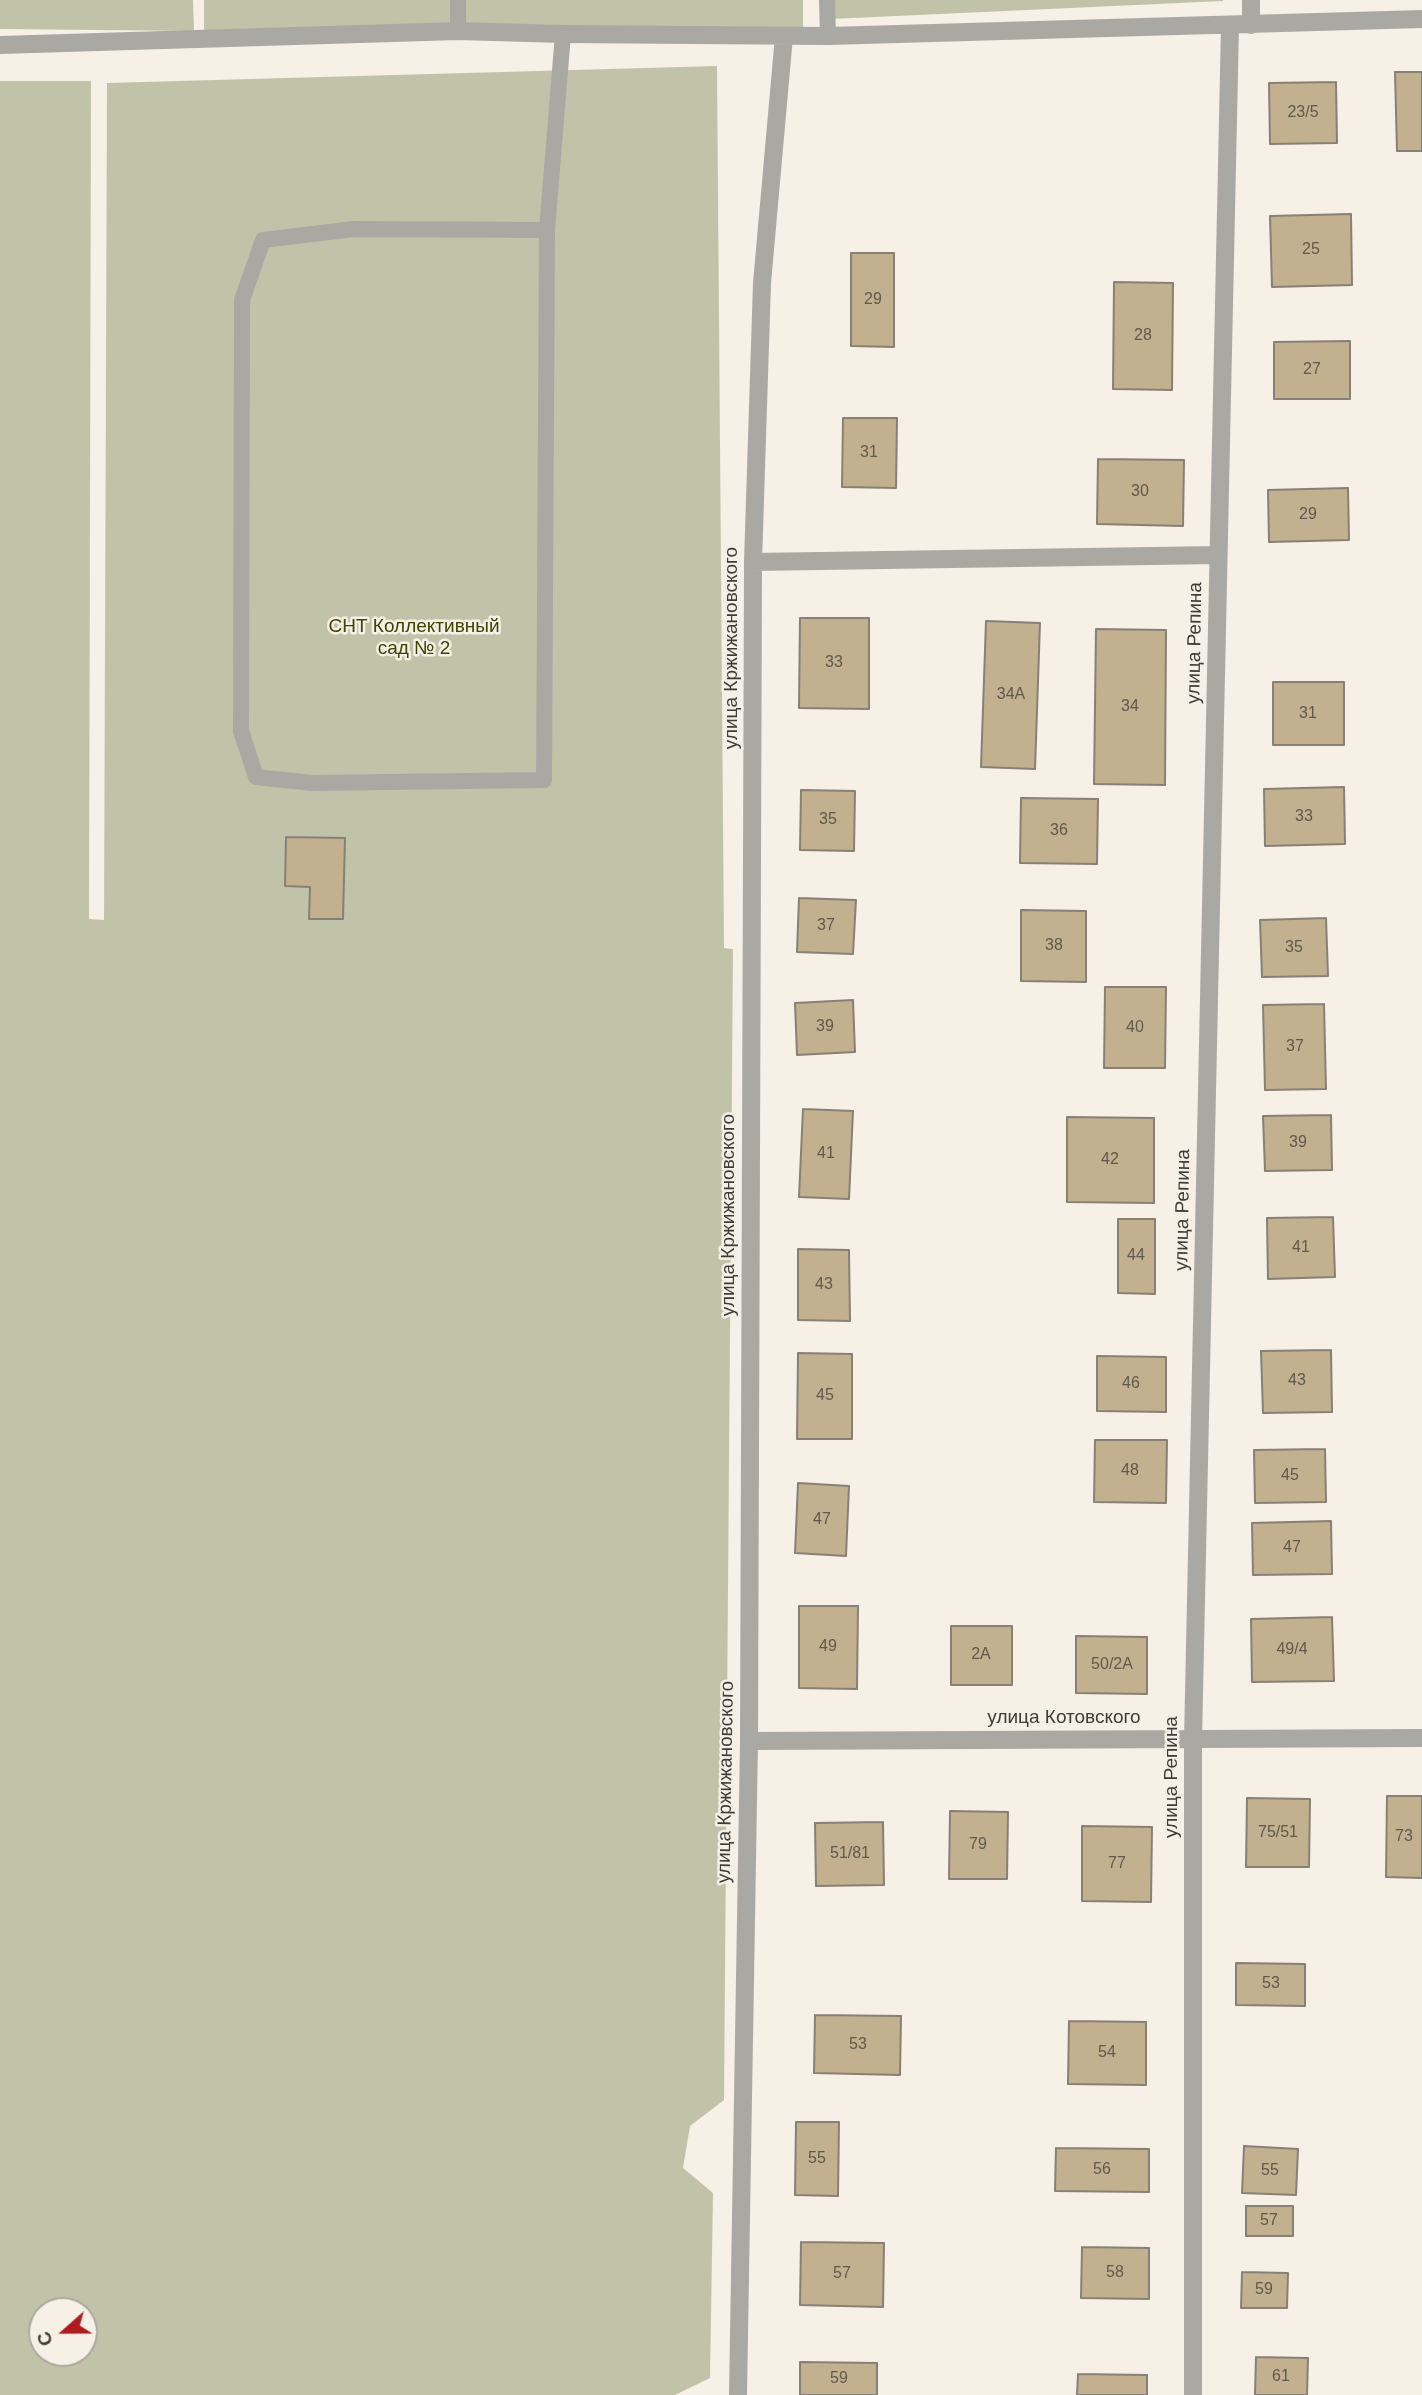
<!DOCTYPE html>
<meta charset="utf-8">
<style>
body{margin:0}
#map{position:relative;width:1422px;height:2395px;overflow:hidden;background:#f6f0e6;font-family:Helvetica,sans-serif}
canvas{display:block}
.north{position:absolute;left:28px;top:2297px;width:70px;height:70px;box-sizing:border-box;background:#f6f0e6;border:2px solid #aca8a0;border-radius:50%;rotate:249deg;font-size:19px;font-weight:700;line-height:28px;text-align:center;color:#3e3c38}
.north::after{content:'';display:block;margin:auto;width:24px;height:32px;background:#ae1c22;clip-path:polygon(50% 0,100% 100%,50% 72%,0 100%)}
</style>
<div id="map">
<canvas width="1422" height="2395"></canvas>
<div class="north">С</div>
</div>
<script>
const context = document.querySelector('canvas').getContext('2d');
context.lineJoin = 'round';
function paint(path, color) { context.fillStyle = color; context.fill(path, 'evenodd'); }
const toPath = rows => new Path2D(rows.map(r => 'M' + r).join(''));
function strokePath(path, color, width, dash) { context.strokeStyle = color; context.lineWidth = width; context.lineCap = dash ? 'butt' : 'round'; context.setLineDash(dash || []); context.stroke(path); }
function write(font, color, halo, rows, align = 'center') {
  context.font = font + ' Helvetica,sans-serif'; context.lineWidth = 5; context.setLineDash([]); context.textBaseline = 'middle'; context.strokeStyle = halo; context.fillStyle = color; for (const [text, x, y, turn = 0] of rows) {
    context.save(); context.translate(x, y); context.rotate((+turn || 0) * Math.PI / 180); context.textAlign = isNaN(turn) ? turn : align; if (halo) context.strokeText(text, 0, 0); context.fillText(text, 0, 0); context.restore();
  }
}
paint(toPath([
 [0,0,193,0,194,31,0,29],
 [204,0,803,0,803,35,204,31],
 [831,0,1223,0,1223,1,831,19],
 [717,66,724,948,733,949,724,2100,690,2126,683,2168,713,2193,710,2378,675,2395,0,2395,0,81,91,81,89,919,104,920,107,83],
 [42,2311,84,2311,84,2353,42,2353]
]), '#c1c3a9');
const building = toPath([
 [1395,72,1422,72,1422,151,1397,151,1395,72],
 [1336,82,1337,143,1270,144,1269,83,1336,82],
 [1351,214,1352,285,1272,287,1270,216,1351,214],
 [851,253,894,253,894,347,851,346,851,253],
 [1114,282,1173,283,1172,390,1113,389,1114,282],
 [1350,341,1350,399,1274,399,1274,342,1350,341],
 [843,418,897,418,896,488,842,487,843,418],
 [1098,459,1184,460,1183,526,1097,524,1098,459],
 [1348,488,1349,540,1269,542,1268,490,1348,488],
 [800,618,869,618,869,709,799,708,800,618],
 [986,621,1040,623,1035,769,981,767,986,621],
 [1096,629,1166,630,1165,785,1094,784,1096,629],
 [1273,682,1344,682,1344,745,1273,745,1273,682],
 [1344,787,1345,844,1265,846,1264,789,1344,787],
 [801,790,855,791,854,851,800,850,801,790],
 [1021,798,1098,799,1097,864,1020,863,1021,798],
 [286,837,345,838,343,919,309,919,310,887,285,886,286,837],
 [799,898,856,900,853,954,797,952,799,898],
 [1021,910,1086,911,1086,982,1021,981,1021,910],
 [1326,918,1328,976,1262,977,1260,920,1326,918],
 [1105,987,1166,987,1165,1068,1104,1068,1105,987],
 [853,1000,855,1052,797,1055,795,1003,853,1000],
 [1324,1004,1326,1089,1265,1090,1263,1005,1324,1004],
 [803,1109,853,1111,849,1199,799,1197,803,1109],
 [1331,1115,1332,1170,1265,1171,1263,1116,1331,1115],
 [1067,1117,1154,1118,1154,1203,1067,1202,1067,1117],
 [1333,1217,1335,1277,1268,1279,1267,1218,1333,1217],
 [1118,1219,1155,1219,1155,1294,1118,1293,1118,1219],
 [798,1249,849,1250,850,1321,798,1320,798,1249],
 [1331,1350,1332,1412,1263,1413,1261,1351,1331,1350],
 [798,1353,852,1354,852,1439,797,1439,798,1353],
 [1097,1356,1166,1357,1166,1412,1097,1411,1097,1356],
 [1095,1440,1167,1440,1166,1503,1094,1502,1095,1440],
 [1325,1449,1326,1502,1255,1503,1254,1450,1325,1449],
 [798,1483,849,1486,846,1556,795,1553,798,1483],
 [1331,1521,1332,1574,1253,1575,1252,1523,1331,1521],
 [799,1606,858,1606,857,1689,799,1688,799,1606],
 [1332,1617,1334,1681,1252,1682,1251,1619,1332,1617],
 [951,1626,1012,1626,1012,1685,951,1685,951,1626],
 [1076,1636,1147,1637,1147,1694,1076,1693,1076,1636],
 [1387,1796,1422,1796,1422,1878,1386,1877,1387,1796],
 [1247,1798,1310,1799,1309,1867,1246,1867,1247,1798],
 [950,1811,1008,1812,1007,1879,949,1879,950,1811],
 [883,1822,884,1885,816,1886,815,1823,883,1822],
 [1082,1826,1152,1827,1151,1902,1082,1901,1082,1826],
 [1236,1963,1305,1964,1305,2006,1236,2005,1236,1963],
 [815,2015,901,2016,900,2075,814,2073,815,2015],
 [1069,2021,1146,2022,1146,2085,1068,2084,1069,2021],
 [796,2122,839,2122,838,2196,795,2195,796,2122],
 [1244,2146,1298,2149,1296,2195,1242,2193,1244,2146],
 [1056,2148,1149,2149,1149,2192,1055,2191,1056,2148],
 [1246,2206,1293,2206,1293,2236,1246,2236,1246,2206],
 [801,2242,884,2243,883,2307,800,2305,801,2242],
 [1082,2247,1149,2248,1149,2299,1081,2298,1082,2247],
 [1242,2272,1288,2273,1287,2308,1241,2308,1242,2272],
 [1256,2357,1308,2358,1307,2395,1255,2395,1256,2357],
 [800,2362,877,2363,877,2395,800,2395,800,2362],
 [1078,2374,1147,2375,1147,2395,1077,2395,1078,2374]
]);
paint(building, '#c3b08f');
strokePath(building, '#868177', 2);
strokePath(toPath([
 [458,0,458,31],
 [827,0,828,36],
 [547,230,354,229,263,240,242,300,241,731,256,777,312,783,544,780,547,230,563,34]
]), '#aaa8a3', 16);
strokePath(toPath([
 [1251,0,1251,25],
 [0,45,458,31,563,34,828,36,1422,19],
 [753,562,1218,555],
 [749,1741,1422,1738],
 [738,2395,749,1741,753,562,762,283,784,36],
 [1193,2395,1193,1739,1230,26]
]), '#aaa8a3', 18);
write('16px', '#5f594e', null, [
 ["23/5",1303,113],
 ["25",1311,250],
 ["29",873,300],
 ["28",1143,336],
 ["27",1312,370],
 ["31",869,453],
 ["30",1140,492],
 ["29",1308,515],
 ["33",834,663],
 ["34А",1011,695],
 ["34",1130,707],
 ["31",1308,714],
 ["33",1304,817],
 ["35",828,820],
 ["36",1059,831],
 ["37",826,926],
 ["38",1054,946],
 ["35",1294,948],
 ["39",825,1027],
 ["40",1135,1028],
 ["37",1295,1047],
 ["39",1298,1143],
 ["41",826,1154],
 ["42",1110,1160],
 ["41",1301,1248],
 ["44",1136,1256],
 ["43",824,1285],
 ["43",1297,1381],
 ["46",1131,1384],
 ["45",825,1396],
 ["48",1130,1471],
 ["45",1290,1476],
 ["47",822,1520],
 ["47",1292,1548],
 ["49",828,1647],
 ["49/4",1292,1650],
 ["2А",981,1655],
 ["50/2А",1112,1665],
 ["75/51",1278,1833],
 ["73",1404,1837],
 ["79",978,1845],
 ["51/81",850,1854],
 ["77",1117,1864],
 ["53",1271,1984],
 ["53",858,2045],
 ["54",1107,2053],
 ["55",817,2159],
 ["56",1102,2170],
 ["55",1270,2171],
 ["57",1269,2221],
 ["58",1115,2273],
 ["57",842,2274],
 ["59",1264,2290],
 ["61",1281,2377],
 ["59",839,2379]
]);
write('19px', '#404302', '#f6f0e6', [
 ["СНТ Коллективный",414,627],
 ["сад № 2",414,649]
]);
write('19px', '#3e3c38', '#f6f0e6', [
 ["улица Репина",1195,643,-89],
 ["улица Кржижановского",732,648,-90],
 ["улица Репина",1183,1210,-89],
 ["улица Кржижановского",729,1215,-90],
 ["улица Котовского",1064,1718],
 ["улица Репина",1172,1777,-90],
 ["улица Кржижановского",726,1782,-89]
]);
</script>
